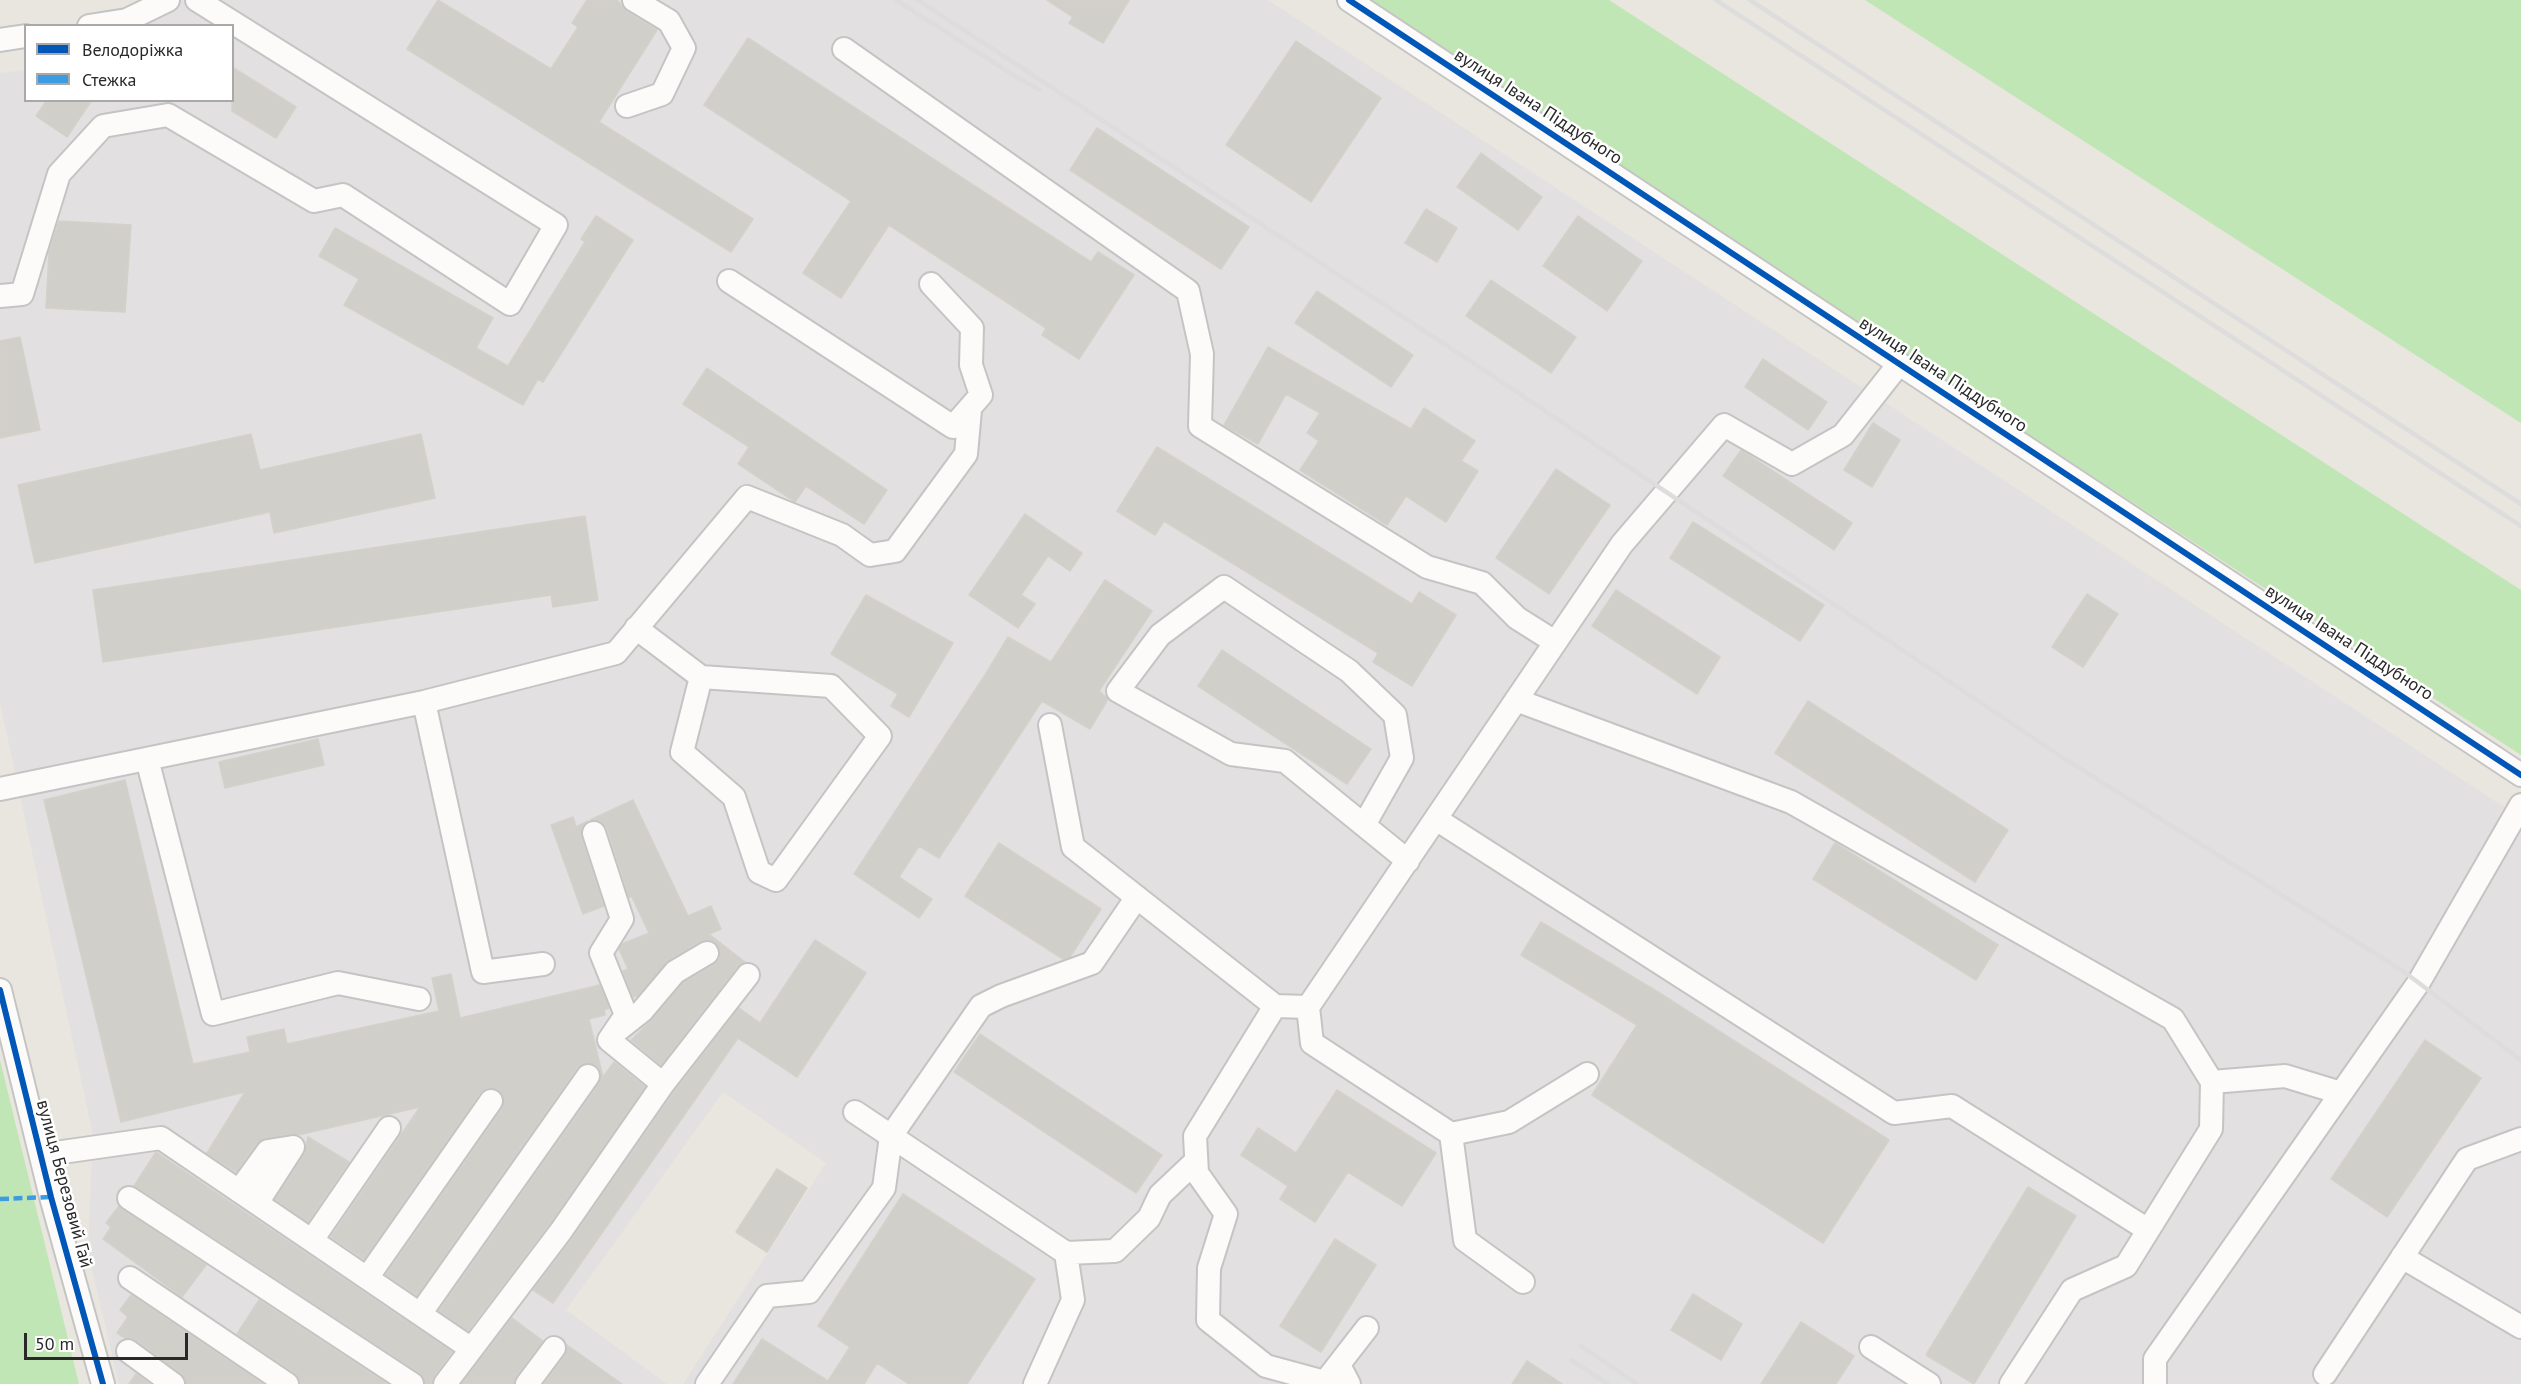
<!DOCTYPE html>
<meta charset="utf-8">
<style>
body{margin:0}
#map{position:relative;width:2521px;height:1384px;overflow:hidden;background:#e8e6de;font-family:"PT Sans",sans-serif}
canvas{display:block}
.legend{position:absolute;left:24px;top:24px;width:210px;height:78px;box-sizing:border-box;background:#fff;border:2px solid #a9a9a9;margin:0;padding:8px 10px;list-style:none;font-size:18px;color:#292929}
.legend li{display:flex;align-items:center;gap:12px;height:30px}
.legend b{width:30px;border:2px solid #a9a9a9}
.scale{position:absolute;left:24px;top:1333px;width:164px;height:27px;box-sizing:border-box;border:3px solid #292929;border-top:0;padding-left:8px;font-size:18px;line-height:21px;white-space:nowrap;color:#292929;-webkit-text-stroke:4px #fff;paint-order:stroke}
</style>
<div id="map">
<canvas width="2521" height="1384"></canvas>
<ul class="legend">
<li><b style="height:8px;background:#0057b8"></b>Велодоріжка</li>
<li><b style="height:8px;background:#3d9ce1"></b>Стежка</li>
</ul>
<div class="scale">50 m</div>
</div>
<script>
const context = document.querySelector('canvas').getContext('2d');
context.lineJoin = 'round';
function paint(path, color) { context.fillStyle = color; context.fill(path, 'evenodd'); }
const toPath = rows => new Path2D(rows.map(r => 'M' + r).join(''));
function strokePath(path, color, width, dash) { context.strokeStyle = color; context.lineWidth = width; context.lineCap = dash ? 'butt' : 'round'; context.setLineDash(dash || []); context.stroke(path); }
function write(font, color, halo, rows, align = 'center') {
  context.font = font + ' "PT Sans",sans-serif'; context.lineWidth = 5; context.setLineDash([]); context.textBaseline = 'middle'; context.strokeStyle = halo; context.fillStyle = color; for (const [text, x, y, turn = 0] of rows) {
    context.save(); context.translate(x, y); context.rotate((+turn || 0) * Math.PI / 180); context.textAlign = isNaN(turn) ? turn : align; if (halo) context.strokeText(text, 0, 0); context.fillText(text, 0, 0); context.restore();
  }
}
paint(toPath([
 [157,0,1268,0,2521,818,2521,1384,683,1384,826,1163,723,1092,566,1310,667,1384,119,1384,88,1252,93,1135,0,703,0,73,25,70,26,100,232,100,232,26,143,25]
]), '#e3e0e1');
paint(toPath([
 [1360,0,1609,0,2521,590,2521,755],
 [1865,0,2521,0,2521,423],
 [0,1060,79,1384,0,1384]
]), '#c1e6b5');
const building = toPath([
 [438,0,551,69,578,27,572,23,587,0,617,0,627,12,657,30,599,122,753,219,731,252,407,49,438,0],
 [1047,0,1129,0,1103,43,1069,23,1073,17,1047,0],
 [748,38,1091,262,1098,252,1134,275,1079,359,1042,335,1046,328,889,225,841,298,803,273,851,201,704,105,748,38],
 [1296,41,1381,98,1311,202,1226,145,1296,41],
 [232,67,296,107,276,138,232,111,232,67],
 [47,100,92,100,67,137,36,116,47,100],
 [1097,128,1249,227,1221,269,1070,170,1097,128],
 [1481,153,1542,197,1518,230,1457,187,1481,153],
 [1426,209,1457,228,1437,262,1405,243,1426,209],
 [596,216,633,240,543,382,538,379,523,405,344,305,359,279,319,256,335,228,493,318,476,348,508,366,585,242,581,239,596,216],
 [1578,216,1642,261,1607,311,1543,266,1578,216],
 [59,221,131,225,125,312,46,308,49,252,59,221],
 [1491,280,1576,337,1551,373,1466,316,1491,280],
 [1317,291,1413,355,1391,387,1295,323,1317,291],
 [20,337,40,430,0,438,0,341,20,337],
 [1268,347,1411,429,1424,408,1475,441,1461,461,1478,471,1446,522,1406,496,1387,525,1300,470,1319,441,1307,433,1320,413,1286,394,1258,444,1224,425,1268,347],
 [1763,359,1827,402,1808,430,1745,387,1763,359],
 [707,368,887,490,864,524,806,486,795,502,738,464,749,447,683,404,707,368],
 [1873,423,1900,440,1872,487,1844,470,1873,423],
 [251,434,260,470,421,434,435,498,274,533,270,512,35,563,18,485,251,434],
 [1157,447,1412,604,1419,592,1456,615,1412,686,1373,662,1378,653,1164,521,1155,535,1117,511,1157,447],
 [1741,450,1852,523,1834,550,1723,476,1741,450],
 [1556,469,1610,505,1549,594,1496,558,1556,469],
 [1025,514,1082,553,1070,571,1048,556,1021,595,1035,604,1018,628,969,595,1025,514],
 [585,516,598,600,553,607,551,595,103,662,93,590,585,516],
 [1693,522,1824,605,1800,641,1670,558,1693,522],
 [1105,580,1152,611,1099,691,1108,699,1090,729,1042,701,939,858,919,846,899,877,932,899,919,918,854,874,985,675,1008,637,1051,662,1105,580],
 [1616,590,1720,657,1697,694,1592,626,1616,590],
 [2087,594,2118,614,2083,667,2052,647,2087,594],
 [866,595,953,643,909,717,891,706,898,694,831,654,866,595],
 [1222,650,1371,749,1347,784,1198,686,1222,650],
 [1808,701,2008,830,1975,882,1775,753,1808,701],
 [318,739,324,765,225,788,219,762,318,739],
 [125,780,193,1064,250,1052,247,1037,284,1029,287,1044,439,1011,432,978,451,974,460,1018,600,985,609,1008,604,1010,605,1015,589,1019,603,1077,614,1062,645,1087,550,1223,468,1331,439,1311,599,1084,601,1077,600,1070,595,1065,589,1063,577,1068,417,1295,386,1275,502,1109,503,1096,498,1090,486,1089,480,1093,364,1259,331,1237,420,1107,298,1135,291,1134,266,1138,256,1144,236,1172,207,1153,245,1092,121,1122,44,800,125,780],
 [633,800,688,916,711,906,721,929,709,934,745,962,737,967,661,1065,631,1040,652,1020,684,982,714,964,719,959,720,952,718,946,713,941,700,941,668,961,638,995,633,997,623,971,628,969,619,949,622,944,649,933,632,897,629,897,607,828,603,823,590,820,633,800],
 [573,817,576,827,588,821,581,830,581,837,604,906,583,914,551,825,573,817],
 [999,843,1101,909,1070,957,1063,959,965,896,999,843],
 [1835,843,1998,945,1976,980,1813,879,1835,843],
 [1541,922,1658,992,1889,1140,1823,1243,1592,1095,1637,1025,1521,955,1541,922],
 [815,940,866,973,797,1077,738,1038,553,1303,533,1290,572,1239,674,1092,739,1008,760,1023,815,940],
 [980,1034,1162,1155,1136,1193,954,1072,980,1034],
 [2425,1040,2481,1078,2387,1217,2331,1179,2425,1040],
 [1337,1090,1436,1153,1402,1206,1348,1172,1315,1222,1280,1199,1288,1186,1241,1155,1258,1128,1296,1153,1337,1090],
 [308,1137,349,1162,308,1222,275,1199,304,1154,308,1137],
 [156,1152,452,1352,434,1376,432,1384,425,1384,419,1373,134,1186,156,1152],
 [777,1169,807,1188,767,1252,736,1232,777,1169],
 [2028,1187,2076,1216,1974,1384,1926,1355,2028,1187],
 [903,1194,1035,1279,967,1384,909,1384,877,1363,864,1384,733,1384,762,1339,828,1381,850,1347,818,1326,903,1194],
 [119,1206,206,1265,182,1297,103,1239,111,1227,106,1223,119,1206],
 [1335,1239,1376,1265,1321,1352,1280,1326,1335,1239],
 [1693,1294,1742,1324,1721,1360,1671,1330,1693,1294],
 [131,1295,263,1384,186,1384,181,1373,136,1340,125,1338,117,1333,128,1317,120,1310,131,1295],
 [259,1300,387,1384,300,1384,295,1373,237,1334,259,1300],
 [512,1318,543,1341,516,1376,514,1384,462,1384,512,1318],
 [1801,1322,1854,1356,1836,1384,1761,1384,1801,1322],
 [567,1345,622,1384,544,1384,565,1356,567,1345],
 [1527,1361,1562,1384,1512,1384,1527,1361],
 [136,1374,150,1384,129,1384,136,1374]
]);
paint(building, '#d1cfc9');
strokePath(building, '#d3d1ca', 1.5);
const minor = toPath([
 [1349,0,2521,775],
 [89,26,127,20,168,0],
 [0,40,26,36],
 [844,49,1188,291,1202,354,1200,426,1427,567,1482,583,1517,618,1555,642],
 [627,106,662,94,684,48,669,21,634,0],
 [729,281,953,427,981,395,971,365,972,328,931,284],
 [0,296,22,294,59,174,103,126,168,115,314,201,343,195,510,304,556,225,197,0],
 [636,628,701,677,682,752,734,797,759,872,776,880,880,736,831,686,701,677],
 [1516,700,1791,802,2173,1019,2212,1082,2285,1076,2341,1093],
 [424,702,483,972,543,964],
 [1050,725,1073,847,1275,1006,1308,1007,1622,544,1724,425,1792,464,1843,435,1899,364],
 [147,759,213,1014,338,983,419,999],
 [0,789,424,702,616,653,747,497,842,535,870,555,895,551,966,454,970,410],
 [1436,819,1894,1113,1952,1106,2148,1230],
 [1364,825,1402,758,1395,715,1349,671,1224,587,1160,635,1118,691,1231,754,1285,761,1408,861],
 [594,833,622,919,601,953,626,1015,609,1040,663,1084],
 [0,990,51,1197,103,1384],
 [1275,1006,1195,1136,1197,1173,1226,1214,1209,1268,1208,1320,1266,1366,1325,1382,1367,1328],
 [1308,1007,1312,1043,1451,1134,1509,1122,1587,1074],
 [618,1030,642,1011,675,972,707,953],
 [855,1112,1066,1253,1073,1300,1035,1384],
 [1451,1134,1465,1240,1523,1282],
 [41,1155,161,1138,470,1348],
 [239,1191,268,1151,293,1147,257,1203],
 [129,1198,412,1384],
 [312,1240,389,1128],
 [1066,1253,1115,1251,1149,1218,1160,1195,1196,1161],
 [2402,1257,2521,1327],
 [130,1278,287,1384],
 [367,1278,491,1101],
 [420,1314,588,1076],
 [1871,1347,1929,1384],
 [128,1351,173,1384],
 [1339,1365,1349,1384],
 [2325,1374,2467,1159,2521,1139],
 [445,1384,561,1231,663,1084,748,975],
 [527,1384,554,1348],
 [707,1384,767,1296,809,1292,884,1188,891,1136,981,1006,1001,996,1092,963,1137,897],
 [2011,1384,2072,1290,2126,1266,2211,1129,2212,1082],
 [2155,1384,2155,1359,2419,982,2521,805]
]);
strokePath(minor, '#c5c4c4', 26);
strokePath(minor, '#fcfbfa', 22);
strokePath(toPath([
 [896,0,1018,78,1040,90],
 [918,0,1478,366,2065,759,2403,971,2521,1060],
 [1716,0,2521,526],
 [1750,0,2521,504],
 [1581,1346,1637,1384],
 [1571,1360,1608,1384]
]), '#ddddde', 4.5);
strokePath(toPath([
 [0,1199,51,1197]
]), '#3d9ce1', 4.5, [9, 4.5]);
strokePath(toPath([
 [1349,0,2521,775],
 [0,990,51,1197,103,1384]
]), '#0057b8', 6);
write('18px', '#292929', '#fff', [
 ["вулиця Івана Піддубного",1538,107,33],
 ["вулиця Івана Піддубного",1943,375,33],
 ["вулиця Івана Піддубного",2349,643,33],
 ["вулиця Березовий Гай",64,1184,75]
]);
</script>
